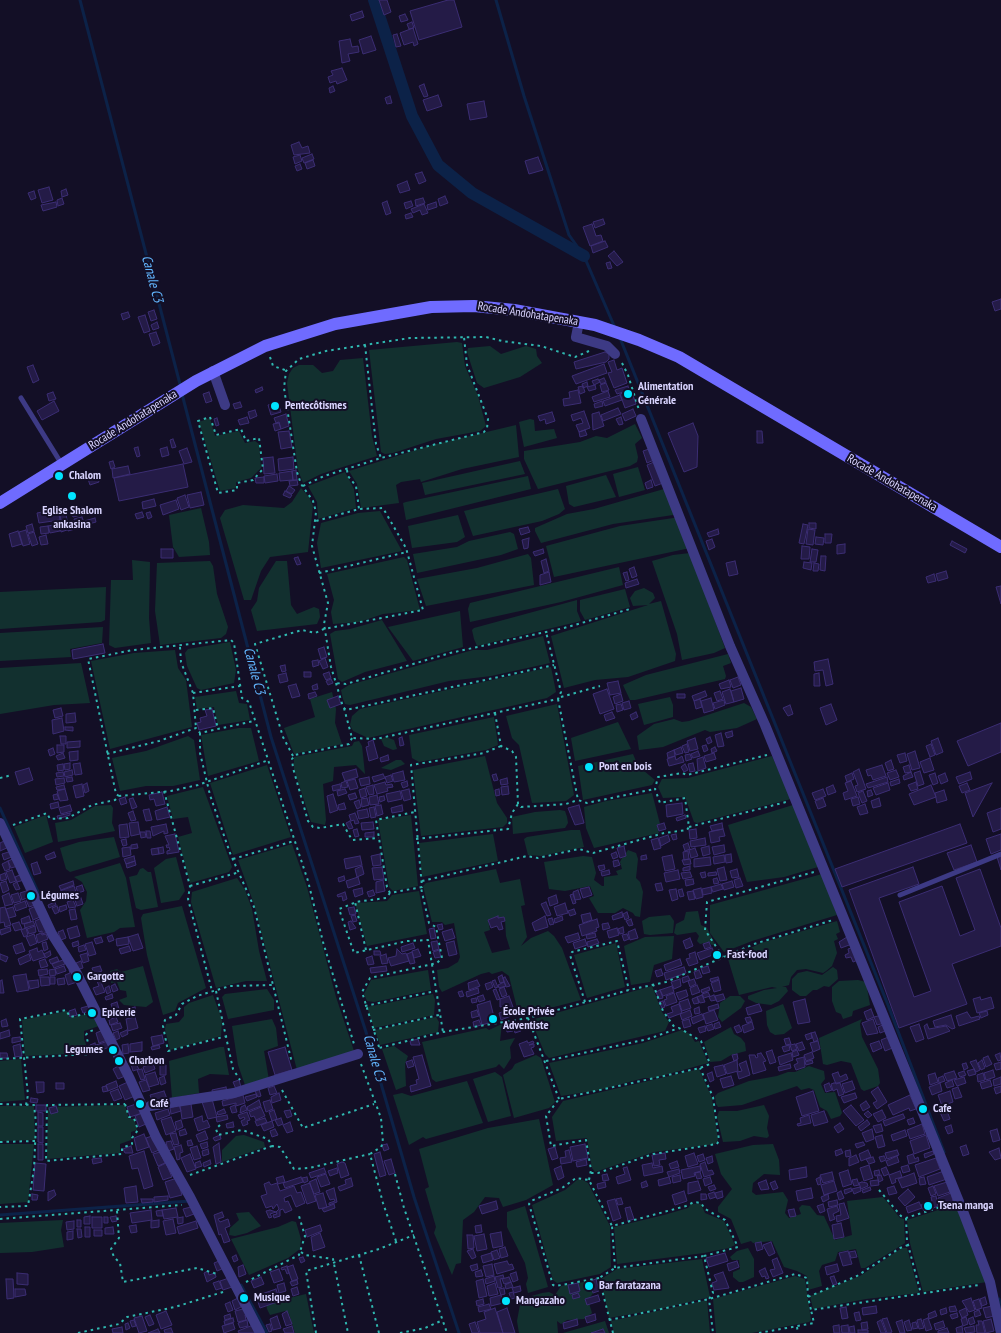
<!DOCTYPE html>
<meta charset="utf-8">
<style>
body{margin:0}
canvas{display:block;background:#130f26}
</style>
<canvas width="1001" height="1333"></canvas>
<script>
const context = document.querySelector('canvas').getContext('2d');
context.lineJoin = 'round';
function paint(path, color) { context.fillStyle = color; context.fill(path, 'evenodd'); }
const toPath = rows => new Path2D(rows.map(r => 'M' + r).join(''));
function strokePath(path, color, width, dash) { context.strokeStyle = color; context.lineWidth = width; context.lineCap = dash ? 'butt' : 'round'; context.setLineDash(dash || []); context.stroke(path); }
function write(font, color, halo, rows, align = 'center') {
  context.font = font + ' "PT Sans Narrow",sans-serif'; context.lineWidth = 4; context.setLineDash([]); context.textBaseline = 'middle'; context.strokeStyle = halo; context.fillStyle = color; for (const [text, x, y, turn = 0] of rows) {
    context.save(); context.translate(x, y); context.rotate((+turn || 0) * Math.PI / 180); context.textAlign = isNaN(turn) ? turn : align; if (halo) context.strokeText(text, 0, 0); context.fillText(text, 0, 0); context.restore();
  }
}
paint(toPath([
 [457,342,462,343,465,366,478,396,486,426,480,431,436,439,393,453,385,454,381,452,369,350],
 [490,346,501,354,526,346,536,349,537,356,542,363,520,377,484,388,477,383,467,352,468,348],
 [363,358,372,436,377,456,321,474,303,483,298,470,287,383,289,374,293,368,299,365,313,365,322,373,333,371,340,360],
 [210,418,215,436,239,431,245,443,255,441,259,444,261,468,251,478,236,482,236,488,220,491,199,422],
 [530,419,534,420,535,431,554,429,557,438,524,447,519,422],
 [635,424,642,438,635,444,638,457,637,462,630,466,538,489,524,459,524,451,580,442,596,436,607,438],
 [516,425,519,457,462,469,421,482,420,479,401,482,396,485,399,503,361,508,357,484,349,471,432,445],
 [520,461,525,474,425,495,422,483],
 [638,467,645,490,619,497,613,474],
 [345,472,354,489,356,508,318,519,317,502,308,486],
 [606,475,616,497,574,507,569,504,566,486],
 [528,476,531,489,406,520,403,503,406,502],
 [301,488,309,497,313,506,308,552,270,557,261,571,251,600,244,600,220,518,225,510,243,505,284,508,292,502],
 [558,489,565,509,559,514,542,521,473,536,464,511],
 [664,489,675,513,673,515,613,524,541,543,535,531,535,528,567,514,594,509],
 [201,508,209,542,210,555,179,557,173,547,169,515],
 [380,511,402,551,321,568,317,543,321,523,358,513],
 [458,515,465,537,457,542,412,548,408,526],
 [680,517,690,548,554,577,546,546,620,526],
 [510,532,514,534,518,549,501,555,417,573,413,554,457,547,469,541],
 [690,553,725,648,714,653,682,660,677,634,652,561,673,555],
 [528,554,531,558,534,585,426,606,417,579,477,568],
 [404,557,407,560,420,610,383,614,359,622,333,624,331,612,334,600,327,574],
 [132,560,150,562,149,618,151,643,115,648,109,645,111,580,133,580],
 [210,561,213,566,217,594,228,627,226,634,221,638,160,645,155,611,157,563],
 [276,561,287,561,291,605,297,614,314,607,319,609,320,617,317,624,257,631,251,610,257,601,259,588],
 [619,567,623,585,561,602,470,622,468,609,470,603],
 [106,587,105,620,101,622,0,629,0,592],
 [644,588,653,593,655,598,649,604,661,601,676,654,675,661,628,677,595,680,564,688,551,636,648,605,633,606,630,598,635,591],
 [625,589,630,607,585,620,580,611,580,600],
 [577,600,577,611,581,621,477,646,474,639,472,630,474,628],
 [460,611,463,647,413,661,388,627],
 [382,620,407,661,365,672,342,682,338,679,330,634,335,631,350,629],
 [103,627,102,643,70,649,71,657,0,661,0,633],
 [543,636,550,663,491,676,449,681,350,705,345,704,343,699,341,690,349,685,473,650,487,650],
 [230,642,236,670,234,683,201,690,197,688,187,666,185,653,188,649],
 [175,650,178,668,186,680,192,727,110,749,91,661,134,653],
 [728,654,731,663,723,666,726,676,725,679,635,700,630,700,623,685,646,675],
 [81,663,90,703,54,705,0,714,0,668],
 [551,667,556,692,547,698,368,738,353,731,350,725,352,716,360,709],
 [236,691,239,703,247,704,250,720,218,725,214,707,197,709,195,697],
 [332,692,336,709,335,723,342,744,294,754,284,728,315,717,310,699],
 [670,697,673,705,673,717,644,725,638,704],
 [744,703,751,707,757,719,737,728,710,732,705,730,663,747,639,750,637,736,654,724,674,719,682,722,689,721],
 [557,704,574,795,566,801,532,803,519,745,512,738,506,716],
 [494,717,498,745,486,750,419,762,412,758,409,735],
 [618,722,631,749,575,761,571,738],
 [239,728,251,728,259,761,208,776,201,735],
 [188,736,194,740,200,780,173,786,146,786,120,791,112,758,146,751],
 [386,737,394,740,397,749,393,750,384,746,381,739],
 [359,741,362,746,365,774,356,765,334,767,333,781,323,784,326,820,325,825,311,822,294,769,294,757,352,746,354,742],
 [633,754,638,766,655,780,652,785,583,800,578,766],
 [485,756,497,803,507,818,507,823,503,827,421,836,413,770],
 [772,756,791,799,697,823,694,822,685,797,663,798,658,787,662,779,688,778],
 [396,760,401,760,405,764,391,770,381,768],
 [267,765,291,837,233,855,210,783],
 [203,787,232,867,229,872,190,883,178,837,192,833,188,817,173,819,167,796],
 [652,793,660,824,657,825,659,833,594,848,586,828,584,807,606,801],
 [111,805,113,808,112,823,115,831,58,842,55,823,71,820,95,806],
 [793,805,818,867,784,877,747,882,728,825],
 [560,810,565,811,567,817,568,823,565,828,513,834,512,817,535,812],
 [46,815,53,842,25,853,14,827],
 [411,815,418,886,393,891,389,887,378,820],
 [571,830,580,830,584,847,541,856,528,855,524,839,527,837],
 [493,834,498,861,422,877,419,843],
 [114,837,120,857,70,872,66,869,60,848,79,842],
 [292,844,307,887,336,997,354,1051,297,1070,254,904,238,860],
 [628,850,636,853,638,859,636,878,640,882,643,892,640,917,635,916,633,913,623,908,615,913,598,913,589,898,594,896,590,886,565,891,549,889,544,862,583,856,592,857,596,873,594,880,602,886,604,886,604,877,618,875,616,871,622,869,620,862,622,858,626,856,626,853],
 [176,857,185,891,179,900,161,903,154,868,166,859],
 [120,863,126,878,135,927,120,928,114,932,87,938,80,910,86,901,87,892,82,882,74,877],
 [143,868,148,872,151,872,158,907,141,910,136,908,129,877,137,875,140,869],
 [496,869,500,883,520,879,525,905,521,906,527,937,521,946,531,938,548,931,554,936,562,948,581,1000,519,1016,509,976,502,971,492,974,489,972,481,974,442,992,439,987,437,970,448,968,458,962,460,957,454,923,445,925,442,922,432,922,423,886,426,883],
 [498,916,498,918,504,917,505,920,506,936,510,949,492,953,484,932,490,930,488,920],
 [822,874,837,915,752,941,724,952,710,933,710,905],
 [237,878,245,890,252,909,259,951,267,981,246,981,216,988,191,902,192,892],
 [419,891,427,934,367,946,355,903,387,901,392,895],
 [182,906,206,988,178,1003,175,1011,163,1015,147,955,141,918,143,914],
 [698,911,701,925,707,928,715,944,712,945,709,942,700,944,697,941,699,936,696,932,677,935,674,933,676,924,684,920,686,912],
 [670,915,674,921,673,933,650,935,644,934,642,921,649,917],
 [837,921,840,932,836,934,838,939,834,941,837,953,832,966,826,971,823,973,806,969,797,970,791,977,789,985,782,987,786,987,788,991,779,1001,771,1005,756,1003,748,999,748,996,764,990,777,988,772,987,739,995,728,959,761,943],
 [674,936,672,959,654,965,650,982,631,985,624,946,645,937],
 [616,943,625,987,587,998,574,955],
 [143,966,153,1002,146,1007,124,1005,119,1000,127,997,126,991,120,990,117,982,111,983,110,971,117,969,121,972],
 [833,967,837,970,838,979,829,987,824,986,817,990,813,990,806,996,800,996,792,990,792,979,798,973,807,971,822,975],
 [428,970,431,990,374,1002,367,1001,364,994,371,980],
 [858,980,866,982,870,1005,853,1011,852,1016,843,1019,841,1014,836,1012,832,1001,832,987,839,981],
 [652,986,662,1012,669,1022,665,1031,549,1058,545,1054,531,1020],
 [267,989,274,1000,274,1010,228,1019,222,997,225,994],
 [433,994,435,1000,434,1015,374,1028,367,1007],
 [213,995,222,1020,221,1036,170,1050,165,1029,166,1024,179,1022,184,1016,184,1007,189,1003],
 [730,996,740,996,745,1001,741,1008,722,1022,718,1017,720,1003],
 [783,1004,792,1028,784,1034,775,1035,770,1032,767,1025,766,1011],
 [67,1011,70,1018,94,1012,99,1026,84,1031,84,1039,89,1053,25,1056,22,1020],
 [436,1017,439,1022,438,1032,380,1045,375,1030],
 [272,1019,276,1028,278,1046,264,1051,269,1080,245,1085,238,1065,232,1026],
 [862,1019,860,1024,862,1037,878,1069,880,1083,878,1086,864,1091,861,1089,851,1063,841,1061,827,1065,823,1064,819,1038],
 [502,1024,500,1041,515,1038,510,1047,511,1058,504,1069,499,1064,496,1067,436,1082,432,1079,422,1042,486,1028,489,1030],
 [731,1027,734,1034,741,1038,745,1043,746,1051,731,1055,721,1061,710,1062,704,1042],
 [682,1030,690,1034,695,1042,699,1041,708,1063,654,1078,644,1078,599,1090,561,1096,549,1063,643,1043],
 [394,1046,408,1056,405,1064,406,1086,396,1090,382,1049],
 [220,1047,224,1047,229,1075,210,1074,198,1079,199,1093,172,1098,169,1061],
 [536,1055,541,1058,555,1102,549,1108,514,1118,503,1075,512,1069,515,1064],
 [21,1059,25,1100,0,1102,0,1061],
 [809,1066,824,1071,825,1079,821,1084,823,1089,825,1093,835,1092,842,1113,840,1116,831,1119,827,1111,820,1107,814,1090,809,1088,801,1090,797,1086,742,1105,718,1107,716,1104,715,1096,718,1093,749,1081,777,1076,788,1072,795,1072],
 [699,1069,712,1098,718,1140,715,1144,654,1152,595,1172,592,1168,587,1138,556,1141,552,1117,563,1101],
 [495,1072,502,1077,511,1116,488,1122,473,1079],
 [467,1081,483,1123,426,1139,423,1137,409,1145,393,1095,402,1093,411,1096],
 [125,1105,129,1119,134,1119,137,1130,131,1132,131,1140,120,1144,120,1153,47,1159,48,1107],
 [764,1105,769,1116,767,1128,769,1136,767,1138,754,1136,740,1141,723,1142,717,1117,719,1111,737,1111],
 [0,1106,34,1106,35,1140,0,1141],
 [539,1119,553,1185,526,1200,503,1207,499,1198,485,1197,474,1212,463,1220,461,1263,456,1264,452,1275,434,1233,436,1227,425,1189,429,1187,419,1149,488,1128],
 [244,1135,264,1142,265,1147,222,1162,222,1150,236,1136],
 [0,1144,34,1144,28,1202,0,1204],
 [773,1144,779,1160,780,1175,764,1174,753,1183,752,1192,756,1195,783,1192,788,1200,785,1213,789,1218,801,1214,799,1208,802,1205,810,1206,817,1215,824,1216,835,1240,852,1235,847,1201,883,1197,900,1218,904,1219,905,1243,865,1268,861,1268,856,1249,838,1252,835,1261,822,1265,819,1271,822,1286,808,1290,807,1276,797,1271,784,1267,772,1241,753,1243,751,1241,741,1244,731,1219,718,1212,718,1207,732,1189,721,1174,715,1154,753,1145],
 [577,1180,583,1180,588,1183,610,1226,611,1267,600,1274,557,1283,553,1280,532,1205,565,1190],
 [691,1204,701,1204,705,1213,724,1221,735,1245,729,1248,704,1253,617,1264,614,1227,664,1215,688,1208],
 [957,1204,987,1282,923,1292,910,1243,907,1220],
 [525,1206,548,1287,528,1293,526,1284,528,1278,525,1263,507,1227,507,1212],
 [249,1212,261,1226,247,1233,235,1236,229,1235,230,1228,239,1220,236,1213],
 [63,1220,61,1230,64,1247,32,1252,0,1253,0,1223],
 [292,1221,296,1222,301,1239,300,1249,288,1258,249,1275,231,1239,278,1227],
 [748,1248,754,1259,754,1277,743,1282,739,1282,733,1277,733,1272,740,1269,739,1260,732,1260,730,1257,737,1251],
 [902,1248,907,1248,919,1293,866,1299,813,1309,810,1296,860,1276],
 [702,1259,710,1297,660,1309,609,1318,601,1279,617,1269],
 [795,1276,805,1279,811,1320,809,1322,752,1333,716,1333,713,1299],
 [595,1280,597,1288,588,1300,592,1313,584,1319,567,1320,561,1324,557,1321,558,1333,519,1333,517,1321,521,1299,542,1293,549,1292,555,1295,561,1286],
 [306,1294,314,1333,295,1333,289,1314,285,1311,270,1315,267,1309,266,1303,277,1297,285,1299],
 [707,1300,710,1333,614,1333,611,1321],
 [605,1321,609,1333,563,1333]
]), '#12302f');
strokePath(toPath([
 [80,0,181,388],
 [496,0,524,96,569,235,584,256,615,328],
 [620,338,888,1005,944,1152],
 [182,394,271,737,366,1032,414,1197,459,1333],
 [0,808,39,894],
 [0,1215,190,1201],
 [241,1285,267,1333],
 [999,1299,1001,1308]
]), '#0c2248', 3);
strokePath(toPath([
 [374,0,412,116,438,165,472,193,584,256]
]), '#0c2248', 12);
const building = toPath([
 [379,0,387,0,391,12,384,15,379,0],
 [448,0,454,0,462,27,419,40,410,11,448,0],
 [362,11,364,17,352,21,350,15,362,11],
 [405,14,408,20,401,22,399,16,405,14],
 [412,22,414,28,409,29,407,24,412,22],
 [413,28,418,44,414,46,413,42,404,45,400,33,413,28],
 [397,34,401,46,396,47,393,35,397,34],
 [371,36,376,50,363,54,359,40,371,36],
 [350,39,352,47,358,46,359,52,348,54,350,61,342,63,339,41,350,39],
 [342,68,347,80,337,84,336,81,330,83,328,77,333,75,331,71,342,68],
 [424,84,428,96,424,97,419,86,424,84],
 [333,86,335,91,330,93,329,88,333,86],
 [438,95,442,106,427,111,423,100,438,95],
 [390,96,392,103,387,104,385,98,390,96],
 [484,101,487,117,470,120,467,104,484,101],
 [299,142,302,148,308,146,310,153,294,155,291,145,299,142],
 [312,154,314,159,304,163,302,158,312,154],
 [300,155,302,161,295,164,293,157,300,155],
 [538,157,543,170,529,174,525,161,538,157],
 [313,160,315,166,307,169,305,163,313,160],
 [300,164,302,169,297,171,295,166,300,164],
 [422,172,426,181,419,184,415,174,422,172],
 [407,181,410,190,400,193,397,185,407,181],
 [49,187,53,200,42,203,38,190,49,187],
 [66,189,68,195,62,197,61,191,66,189],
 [34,191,36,198,31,200,28,193,34,191],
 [445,196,448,203,440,206,438,199,445,196],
 [62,198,64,204,58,206,57,200,62,198],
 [423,198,425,203,416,206,415,200,423,198],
 [387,201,391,213,386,215,382,203,387,201],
 [411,201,413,206,406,209,404,203,411,201],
 [56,202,57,207,43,211,41,205,56,202],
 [436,202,437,207,428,210,427,205,436,202],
 [424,204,428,213,422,215,420,210,413,213,411,209,424,204],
 [411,213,413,217,406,219,405,215,411,213],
 [603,219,605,224,595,228,593,222,603,219],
 [592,224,596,236,601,235,603,241,590,246,583,227,592,224],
 [605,241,608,247,593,253,591,246,605,241],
 [614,251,623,262,617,266,608,256,614,251],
 [610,262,612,268,608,269,606,263,610,262],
 [1001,299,1001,309,995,311,992,302,1001,299],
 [154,310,157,319,151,321,148,312,154,310],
 [128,312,130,317,123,320,121,314,128,312],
 [145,315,150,331,144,333,138,317,145,315],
 [157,322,159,328,153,330,151,325,157,322],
 [156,332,160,343,153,346,149,334,156,332],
 [605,352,609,354,609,359,606,362,576,369,574,362,605,352],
 [614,360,617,370,622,368,627,383,614,388,608,373,612,372,608,362,614,360],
 [604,364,607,373,576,384,572,376,604,364],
 [33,365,39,380,33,383,27,367,33,365],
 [604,378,606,382,601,384,599,380,604,378],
 [598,379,600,382,594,385,592,381,598,379],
 [587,382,588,386,583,388,582,384,587,382],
 [606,383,609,390,602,392,600,385,606,383],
 [595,385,596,389,589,391,587,387,595,385],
 [583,386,585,392,580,394,578,387,583,386],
 [628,386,629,390,617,394,615,390,628,386],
 [262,387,263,390,256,393,255,390,262,387],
 [578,390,581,403,564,406,563,399,570,398,569,392,578,390],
 [631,390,636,404,625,408,620,394,631,390],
 [608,391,610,397,594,402,592,397,608,391],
 [53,392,56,399,49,401,47,394,53,392],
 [209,392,212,401,206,403,203,394,209,392],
 [620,395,622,400,605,406,603,401,620,395],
 [54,401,59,411,42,420,37,411,54,401],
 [602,401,603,406,595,408,594,404,602,401],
 [240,402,242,407,235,409,233,404,240,402],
 [278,402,281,412,271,415,268,405,278,402],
 [618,408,621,414,603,421,601,415,618,408],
 [633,409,636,416,625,421,622,414,633,409],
 [255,410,257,416,250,419,248,412,255,410],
 [584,411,590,428,579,432,576,425,583,423,581,418,573,421,571,415,584,411],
 [552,412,555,421,546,424,545,419,540,421,538,416,552,412],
 [599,412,604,426,593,430,592,414,599,412],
 [286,414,289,426,281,429,279,422,276,423,274,418,286,414],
 [247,417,249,423,240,425,238,420,247,417],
 [621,417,623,424,619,425,616,419,621,417],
 [217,418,219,425,216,426,214,419,217,418],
 [279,423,281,429,275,431,273,424,279,423],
 [693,423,698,436,697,467,684,472,668,433,693,423],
 [585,430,587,435,580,437,579,432,585,430],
 [289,431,292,447,281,449,278,432,289,431],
 [757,431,762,431,763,443,757,443,757,431],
 [173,439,176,447,172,448,170,440,173,439],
 [138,447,140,456,137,457,134,448,138,447],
 [167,447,169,455,162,457,160,449,167,447],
 [187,448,192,462,184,464,179,451,187,448],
 [649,449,654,460,647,463,643,451,649,449],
 [273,457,275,473,264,474,263,458,273,457],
 [293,457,294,469,279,471,278,459,293,457],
 [113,461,115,467,111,469,109,462,113,461],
 [654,462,663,483,655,486,647,465,654,462],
 [183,464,188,487,119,501,114,478,183,464],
 [128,466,130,474,113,478,112,469,128,466],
 [296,470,297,480,293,480,292,471,296,470],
 [292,471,293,480,280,481,279,473,292,471],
 [277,474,278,481,265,483,264,476,277,474],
 [97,476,99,482,90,485,88,479,97,476],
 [264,477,264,483,256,483,255,478,264,477],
 [297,480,298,485,290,486,289,481,297,480],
 [651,480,653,487,647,489,645,483,651,480],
 [289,486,295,490,292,494,286,491,289,486],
 [285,491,292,495,290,498,283,495,285,491],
 [201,492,204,505,190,508,187,495,201,492],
 [185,495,189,507,181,510,177,498,185,495],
 [154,499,156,506,143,509,142,502,154,499],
 [176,500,179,509,163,515,160,505,176,500],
 [83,507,85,514,73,517,71,510,83,507],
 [65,508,67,520,61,521,59,509,65,508],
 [58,509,60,520,39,523,37,513,58,509],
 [142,512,144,517,137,519,135,514,142,512],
 [150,512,152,517,148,519,146,513,150,512],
 [82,517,85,525,77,528,74,519,82,517],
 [95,518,96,522,85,525,84,521,95,518],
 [72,521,75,529,68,531,66,523,72,521],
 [809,523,816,523,816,529,809,528,809,523],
 [32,524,34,531,28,533,26,526,32,524],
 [59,524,60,531,50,533,48,526,59,524],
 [803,524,808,525,804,544,799,543,803,524],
 [48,526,49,533,41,534,40,527,48,526],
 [66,526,67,530,61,532,60,528,66,526],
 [528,527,530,532,521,535,519,529,528,527],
 [718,529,719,534,709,537,707,533,718,529],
 [808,529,815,530,813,545,806,544,808,529],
 [26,530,30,544,23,546,19,532,26,530],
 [18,531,22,544,12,547,9,534,18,531],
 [34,532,38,544,32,546,28,534,34,532],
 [825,534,832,534,831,543,825,543,825,534],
 [46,535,48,544,41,545,39,537,46,535],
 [816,537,824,538,823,545,815,544,816,537],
 [529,538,528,548,524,549,522,540,529,538],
 [712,539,715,547,709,550,706,541,712,539],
 [952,541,967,549,965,553,950,545,952,541],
 [845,544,845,553,837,554,837,545,845,544],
 [802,546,810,547,809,559,801,559,802,546],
 [161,549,173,549,173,558,161,558,161,549],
 [543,549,544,553,535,556,533,552,543,549],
 [812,549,818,550,816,562,810,562,812,549],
 [821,556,826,556,825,571,820,570,821,556],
 [298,557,301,564,297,565,294,558,298,557],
 [546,559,549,571,544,573,541,561,546,559],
 [735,561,738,574,729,576,726,563,735,561],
 [804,562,812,563,811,570,803,568,804,562],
 [814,563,819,564,818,571,813,571,814,563],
 [634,567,637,576,632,578,629,569,634,567],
 [946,571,948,578,938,581,936,574,946,571],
 [549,572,551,582,540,585,540,575,549,572],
 [627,572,629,580,626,581,623,573,627,572],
 [934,574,936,581,928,583,926,577,934,574],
 [637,579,639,584,626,588,625,583,637,579],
 [1001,586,1001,604,996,587,1001,586],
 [103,644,105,653,73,659,72,650,103,644],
 [324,647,327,657,321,659,318,649,324,647],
 [325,658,328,667,323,669,319,661,325,658],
 [828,659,833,684,826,686,823,670,815,671,814,662,828,659],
 [318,660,319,665,313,667,312,661,318,660],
 [285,665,286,671,282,672,280,666,285,665],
 [304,672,311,672,311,677,304,677,304,672],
 [329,672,331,678,326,680,323,674,329,672],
 [286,673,288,681,280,683,278,675,286,673],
 [819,673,820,686,814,686,814,674,819,673],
 [738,677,741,685,733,688,730,680,738,677],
 [331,679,333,683,328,685,326,681,331,679],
 [729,680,731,687,721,689,719,684,729,680],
 [618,681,621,693,610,695,607,683,618,681],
 [296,684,300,696,292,698,288,686,296,684],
 [317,684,318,689,313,690,312,686,317,684],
 [741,688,744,699,734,702,731,691,741,688],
 [607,689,614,709,600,714,593,694,607,689],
 [730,689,734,702,726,704,722,692,730,689],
 [705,691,707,696,694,701,692,696,705,691],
 [720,691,723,699,717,701,714,693,720,691],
 [315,692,317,696,309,699,308,694,315,692],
 [621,694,623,701,615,704,613,697,621,694],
 [677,694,685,694,685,698,677,698,677,694],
 [338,696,341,704,330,708,327,700,338,696],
 [711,698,714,710,704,713,701,701,711,698],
 [700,699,702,707,696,709,694,701,700,699],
 [724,700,725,705,715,709,713,703,724,700],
 [629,701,631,708,624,710,622,703,629,701],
 [621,704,623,710,617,712,616,705,621,704],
 [831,704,837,720,826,725,820,708,831,704],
 [790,705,793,714,788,716,783,708,790,705],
 [61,708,63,716,55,718,53,710,61,708],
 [212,709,216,726,199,730,197,723,201,722,200,718,207,716,205,710,212,709],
 [612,712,615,718,606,721,604,715,612,712],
 [636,712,638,717,632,720,630,715,636,712],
 [75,713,76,722,66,723,66,714,75,713],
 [62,718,64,731,53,734,52,720,62,718],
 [1001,723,1001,752,968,766,957,741,1001,723],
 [65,727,73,727,73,731,65,730,65,727],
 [732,731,733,736,727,738,725,733,732,731],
 [721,733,724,746,718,747,715,735,721,733],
 [60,736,66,736,66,744,61,744,60,736],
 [402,737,404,745,400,746,399,738,402,737],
 [710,737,712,742,708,744,706,739,710,737],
 [695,738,698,749,690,751,687,741,695,738],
 [938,738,943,752,936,755,931,741,938,738],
 [373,740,378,758,369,761,366,747,369,746,368,742,373,740],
 [80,741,80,747,67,748,67,742,80,741],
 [687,744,689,752,685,753,682,746,687,744],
 [931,744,935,755,930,757,926,746,931,744],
 [57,745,64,745,64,752,57,753,57,745],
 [706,745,708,750,704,752,702,746,706,745],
 [681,747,683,753,676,755,674,750,681,747],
 [715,747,717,751,712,753,711,749,715,747],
 [53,748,55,754,50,756,48,750,53,748],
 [674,750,675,756,668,758,667,753,674,750],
 [78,751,78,760,70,761,69,752,78,751],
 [698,751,700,756,693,758,691,754,698,751],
 [915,751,920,768,912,770,907,754,915,751],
 [63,753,65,758,58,760,56,756,63,753],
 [714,753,716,759,706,762,704,756,714,753],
 [905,753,907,761,900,763,897,755,905,753],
 [690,754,692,759,686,761,685,755,690,754],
 [388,755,389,760,381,762,380,758,388,755],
 [675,756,676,760,682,756,684,762,669,766,667,759,675,756],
 [703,757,706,768,698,771,697,759,703,757],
 [930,758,934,770,924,773,920,762,930,758],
 [891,760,894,769,888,771,885,763,891,760],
 [70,763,70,769,65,770,64,764,70,763],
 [80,763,82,774,75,775,73,764,80,763],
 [693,763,695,771,690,772,688,764,693,763],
 [63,764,64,770,58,771,57,765,63,764],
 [685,764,688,770,684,772,681,767,685,764],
 [882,765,886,776,873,780,871,775,868,776,866,770,882,765],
 [909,765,911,772,905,773,903,767,909,765],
 [29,768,33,780,19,785,15,772,29,768],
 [356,769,358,777,345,781,342,773,356,769],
 [859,769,866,789,857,792,855,786,858,785,853,772,859,769],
 [72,770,73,775,65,777,64,772,72,770],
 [896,770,899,777,890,780,887,773,896,770],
 [403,771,405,780,394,782,392,774,403,771],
 [920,771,924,784,918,786,914,773,920,771],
 [63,772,64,776,57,777,56,773,63,772],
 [911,772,913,777,904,780,903,776,911,772],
 [970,772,972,779,959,784,956,777,970,772],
 [852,773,854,779,847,782,845,776,852,773],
 [935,773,938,783,933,785,929,775,935,773],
 [945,773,948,781,941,784,938,776,945,773],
 [383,774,385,778,374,782,372,777,383,774],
 [496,774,498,780,494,781,492,775,496,774],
 [391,775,393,781,387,783,385,777,391,775],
 [72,777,73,781,67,782,66,778,72,777],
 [369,777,370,784,361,786,359,779,369,777],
 [887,777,888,782,868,788,866,784,887,777],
 [64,778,65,783,56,785,55,779,64,778],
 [507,778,508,784,501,785,500,780,507,778],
 [355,779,358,788,350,790,347,781,355,779],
 [899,779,900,783,891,786,890,782,899,779],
 [346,781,348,787,342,788,341,783,346,781],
 [407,781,408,786,403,788,401,783,407,781],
 [851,781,857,796,845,800,843,793,848,791,845,783,851,781],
 [385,782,386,785,392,784,393,787,387,788,388,791,377,794,374,785,385,782],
 [916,782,918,789,911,791,908,785,916,782],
 [87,783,89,791,85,793,83,785,87,783],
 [888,783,890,790,876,795,873,788,888,783],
 [967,783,970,790,962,793,959,786,967,783],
 [992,783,973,817,965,793,992,783],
 [82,784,84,796,76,798,73,786,82,784],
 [340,784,341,789,333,791,332,786,340,784],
 [64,785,65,789,57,790,56,787,64,785],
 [373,785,374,794,369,795,366,787,373,785],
 [833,785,836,792,828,795,826,788,833,785],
 [931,785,936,797,914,805,909,794,931,785],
 [508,786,509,794,502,795,501,787,508,786],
 [365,788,367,796,361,798,359,790,365,788],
 [65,789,68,800,60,801,57,791,65,789],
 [345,789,347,793,338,796,337,791,345,789],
 [409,789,411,799,404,801,401,791,409,789],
 [499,789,500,795,496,796,495,790,499,789],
 [823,789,826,796,815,800,812,793,823,789],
 [871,790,873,795,868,797,867,791,871,790],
 [944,790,947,800,937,803,935,793,944,790],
 [400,791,402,799,388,802,386,794,400,791],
 [863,791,867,801,862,803,858,793,863,791],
 [162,792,165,804,156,806,154,799,150,800,149,795,162,792],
 [355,793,357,798,350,800,348,795,355,793],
 [57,794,59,799,54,800,53,795,57,794],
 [333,794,338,810,330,813,327,796,333,794],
 [377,795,379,804,370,805,369,797,377,795],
 [384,796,385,800,380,802,379,797,384,796],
 [125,797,127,803,121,805,119,799,125,797],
 [858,797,860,804,853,806,851,799,858,797],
 [133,798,137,807,132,809,129,799,133,798],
 [367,798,369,805,362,807,361,799,367,798],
 [823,798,826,806,818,809,815,801,823,798],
 [879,798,881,806,873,808,871,801,879,798],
 [359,800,361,807,357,809,354,802,359,800],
 [58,802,59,807,51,809,50,804,58,802],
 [344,803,346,809,339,810,338,805,344,803],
 [682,803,683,814,667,817,666,805,682,803],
 [865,804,868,813,860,815,857,807,865,804],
 [70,805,72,811,61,814,59,808,70,805],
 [381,805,383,814,377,816,375,806,381,805],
 [402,805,403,811,392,813,391,808,402,805],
 [579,805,584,823,575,825,568,808,579,805],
 [167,807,170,817,157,820,155,811,167,807],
 [374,807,376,817,371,818,369,808,374,807],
 [1001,808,1001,829,993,832,987,813,1001,808],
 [149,809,152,820,146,821,143,810,149,809],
 [367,809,369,817,359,819,357,811,367,809],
 [133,811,136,820,131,821,128,813,133,811],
 [70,813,70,815,58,819,57,816,70,813],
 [355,813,359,823,355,824,354,820,351,821,349,815,355,813],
 [685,815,686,818,677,821,676,818,685,815],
 [350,821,353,828,349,829,346,823,350,821],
 [138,822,140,834,131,836,129,823,138,822],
 [373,822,374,829,362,830,361,823,373,822],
 [664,823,666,829,659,831,657,825,664,823],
 [722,823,723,829,712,831,710,826,722,823],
 [127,824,129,837,120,838,119,825,127,824],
 [166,824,168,833,164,834,164,831,153,836,151,827,166,824],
 [960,824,967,843,842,887,835,869,960,824],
 [357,829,359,836,355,837,353,830,357,829],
 [696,829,697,838,690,839,689,830,696,829],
 [723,829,725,836,719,837,720,841,711,843,709,832,723,829],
 [146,831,150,831,151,838,147,838,146,831],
 [140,832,145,832,146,837,141,838,140,832],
 [374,832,374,837,365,837,365,833,374,832],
 [175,834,179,852,167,854,167,851,170,850,169,847,167,848,166,845,169,845,165,836,175,834],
 [676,834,677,839,673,840,671,835,676,834],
 [1001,834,1001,850,991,854,986,839,1001,834],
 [668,835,670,841,661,846,659,838,668,835],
 [658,838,661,848,654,850,651,840,658,838],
 [705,838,706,845,691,847,690,841,705,838],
 [126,839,127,845,123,846,121,840,126,839],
 [6,840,9,847,0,851,0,843,6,840],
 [688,843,690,849,685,851,683,845,688,843],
 [137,844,138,848,131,849,131,845,137,844],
 [724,845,725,852,714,855,712,847,724,845],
 [971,845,977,862,954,870,947,853,971,845],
 [624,846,626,856,620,858,617,848,624,846],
 [709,846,710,854,703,856,701,848,709,846],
 [130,847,131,855,123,857,122,848,130,847],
 [163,847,164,853,159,854,158,848,163,847],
 [158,848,159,854,152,855,151,849,158,848],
 [695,848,698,856,691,858,689,850,695,848],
 [12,851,14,856,4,860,2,854,12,851],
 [688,851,689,859,684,860,683,852,688,851],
 [54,852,56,857,47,860,45,856,54,852],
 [616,852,618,857,613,859,611,854,616,852],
 [380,854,381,865,373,866,371,856,380,854],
 [731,854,732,862,726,863,725,855,731,854],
 [646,855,647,859,641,860,641,856,646,855],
 [672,855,675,869,665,871,662,857,672,855],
 [724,855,725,862,714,864,713,857,724,855],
 [134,856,135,861,126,864,124,859,134,856],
 [360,856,362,865,346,869,344,859,360,856],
 [1001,856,1001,870,997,857,1001,856],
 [710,857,711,865,694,867,694,859,710,857],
 [15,858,18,866,11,868,8,861,15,858],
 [690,859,691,864,684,865,682,860,690,859],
 [618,860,620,865,614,867,613,861,618,860],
 [8,861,10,869,5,871,2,864,8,861],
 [135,861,136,865,127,868,126,864,135,861],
 [37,862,41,873,34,875,31,864,37,862],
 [604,865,605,869,600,871,598,866,604,865],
 [362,866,364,874,357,877,355,869,362,866],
 [690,866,690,870,683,871,683,868,690,866],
 [382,867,384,879,374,880,372,868,382,867],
 [724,867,727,880,720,881,717,869,724,867],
 [913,867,919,884,879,898,914,997,931,991,899,902,942,886,960,936,975,930,956,878,980,869,1001,928,1001,946,952,964,967,1004,899,1028,849,890,913,867],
 [737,869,739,877,732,878,730,871,737,869],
 [12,870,16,881,10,883,6,872,12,870],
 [609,870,610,874,602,876,601,872,609,870],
 [678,870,680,879,666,882,664,873,678,870],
 [690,872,692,877,683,879,681,873,690,872],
 [705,872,706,877,702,878,700,873,705,872],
 [716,872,717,875,708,876,708,873,716,872],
 [5,873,7,879,1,881,0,875,5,873],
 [22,874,24,880,17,882,15,877,22,874],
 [344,876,345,880,339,882,338,878,344,876],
 [358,877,360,884,348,888,346,881,358,877],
 [717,878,719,883,714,884,713,879,717,878],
 [740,878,743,886,736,888,734,880,740,878],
 [693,879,694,884,686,886,685,880,693,879],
 [383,880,385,891,376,893,376,882,383,880],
 [6,881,9,890,3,893,0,883,6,881],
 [73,881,74,885,61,890,59,886,73,881],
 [732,881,734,887,724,890,722,884,732,881],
 [17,882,20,889,16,890,13,884,17,882],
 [661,883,663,890,657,891,655,884,661,883],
 [721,884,723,889,713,892,711,887,721,884],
 [82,885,84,891,78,893,76,887,82,885],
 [74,886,77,895,63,900,60,891,74,886],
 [589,887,592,895,583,898,580,889,589,887],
 [711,887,712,893,703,895,702,889,711,887],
 [362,888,363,894,355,897,353,890,362,888],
 [701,888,703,897,696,899,693,890,701,888],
 [676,889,678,899,672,901,669,890,676,889],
 [682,889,684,896,680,897,678,890,682,889],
 [29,890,31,896,22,900,20,893,29,890],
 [373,890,375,895,369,897,367,892,373,890],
 [578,890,581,899,575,900,573,892,578,890],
 [693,891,695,899,689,900,687,892,693,891],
 [47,892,50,899,45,900,43,894,47,892],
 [58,892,61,899,55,901,52,893,58,892],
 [345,892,347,899,343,901,342,896,338,897,337,895,345,892],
 [9,893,13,904,5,906,2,896,9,893],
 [18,893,21,901,14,903,11,895,18,893],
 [573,894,576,903,573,904,570,895,573,894],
 [556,895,558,903,550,906,548,898,556,895],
 [32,898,35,905,29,907,26,900,32,898],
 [81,898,83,904,77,906,75,900,81,898],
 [73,900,76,907,69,908,67,902,73,900],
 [25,901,27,907,16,911,14,905,25,901],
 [55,902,56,905,49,908,48,905,55,902],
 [546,902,551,915,547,916,541,904,546,902],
 [565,903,568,913,557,916,554,907,565,903],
 [66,905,67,909,60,912,59,907,66,905],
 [36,906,40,917,33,920,29,909,36,906],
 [57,906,59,912,55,914,52,908,57,906],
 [5,907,11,925,5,927,4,922,0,923,0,908,5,907],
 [13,907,16,916,9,918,6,909,13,907],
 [354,907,356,914,350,915,348,908,354,907],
 [75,909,77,919,71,920,69,910,75,909],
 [574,909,576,914,570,916,568,911,574,909],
 [622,912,623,917,613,920,612,916,622,912],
 [627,912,629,918,625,920,623,914,627,912],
 [590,913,592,920,583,923,581,915,590,913],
 [355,915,357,921,353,922,351,916,355,915],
 [29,916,31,922,22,924,21,919,29,916],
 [498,916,498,918,504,917,505,921,501,922,503,929,499,930,497,926,491,928,488,920,498,916],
 [545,916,548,927,535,931,532,923,545,916],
 [562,916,563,920,555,923,554,919,562,916],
 [42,918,48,932,42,934,42,931,39,932,35,921,42,918],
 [552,918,554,924,550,925,548,919,552,918],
 [597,919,599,927,596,928,597,931,582,936,579,925,597,919],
 [631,919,633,925,629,926,626,921,631,919],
 [33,921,35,925,25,928,24,924,33,921],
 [351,921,356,928,350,930,348,922,351,921],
 [19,922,22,929,15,931,12,924,19,922],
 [608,923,610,928,603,930,602,924,608,923],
 [442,924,443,929,439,930,437,925,442,924],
 [35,926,36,932,29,934,27,929,35,926],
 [77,926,80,936,70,939,67,929,77,926],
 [10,927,11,931,1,935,0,930,10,927],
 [623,927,624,933,620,934,618,929,623,927],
 [26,928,28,935,24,937,21,930,26,928],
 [434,928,436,938,431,939,429,929,434,928],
 [617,928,619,935,609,938,607,931,617,928],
 [452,929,455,938,445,941,442,932,452,929],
 [635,929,638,938,630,940,628,932,635,929],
 [63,930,66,938,61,940,58,932,63,930],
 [41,933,42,935,46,934,48,939,38,943,36,935,41,933],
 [578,933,580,939,568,943,565,937,578,933],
 [595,933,596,937,587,939,586,935,595,933],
 [34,934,37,943,30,946,26,937,34,934],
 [138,934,143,948,133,951,128,937,138,934],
 [627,934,629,939,624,941,622,935,627,934],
 [112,935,114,940,109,942,107,937,112,935],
 [101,937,103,942,96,944,94,939,101,937],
 [128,937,129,944,117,946,116,939,128,937],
 [847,937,852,944,841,948,839,942,847,937],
 [690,938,693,946,686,949,683,941,690,938],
 [585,939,587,945,575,949,573,943,585,939],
 [597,939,599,943,588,947,587,942,597,939],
 [78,941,79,945,73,947,72,943,78,941],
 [437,941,439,949,433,951,431,942,437,941],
 [454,941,457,954,449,956,446,943,454,941],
 [46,942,48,949,44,951,42,943,46,942],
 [92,942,96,954,89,956,85,944,92,942],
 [709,942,711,947,705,949,703,944,709,942],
 [22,943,25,951,16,954,13,946,22,943],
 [413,943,415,948,402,952,401,947,413,943],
 [84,945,86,950,79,952,78,947,84,945],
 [129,946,131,951,121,954,119,949,129,946],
 [854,947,858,960,853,962,851,957,846,958,845,955,849,953,848,949,854,947],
 [37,948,38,952,42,950,45,957,33,961,29,951,37,948],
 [712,948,715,954,700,960,697,953,712,948],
 [397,949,402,954,406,953,409,961,391,966,388,958,396,956,397,949],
 [418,949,421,956,414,958,412,951,418,949],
 [439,950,441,957,435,958,433,952,439,950],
 [50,951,51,955,46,958,44,954,50,951],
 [374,951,380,951,381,955,374,955,374,951],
 [412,952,415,963,410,964,407,954,412,952],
 [695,952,698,963,689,966,686,959,690,958,689,954,695,952],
 [87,953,89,961,83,963,80,955,87,953],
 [0,954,8,957,6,962,0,959,0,954],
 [29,954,31,960,20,965,18,959,29,954],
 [386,954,388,963,382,964,380,956,386,954],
 [372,956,374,964,368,965,366,958,372,956],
 [57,957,59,961,51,964,49,960,57,957],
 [45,959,48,966,41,968,39,961,45,959],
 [680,959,682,965,666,971,664,965,680,959],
 [63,960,65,964,54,968,52,964,63,960],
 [81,961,83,968,79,969,76,963,81,961],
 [64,966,66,971,57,974,55,969,64,966],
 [100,966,102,971,94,974,92,968,100,966],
 [386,966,387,971,371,973,370,968,386,966],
 [708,966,710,972,703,974,701,968,708,966],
 [684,967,686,973,666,980,664,973,684,967],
 [47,969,48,974,39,976,38,970,47,969],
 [55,969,56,975,50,976,49,970,55,969],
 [73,969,77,982,68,985,65,975,70,973,69,970,73,969],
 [661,969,663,975,657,977,655,971,661,969],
 [699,970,702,977,696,979,694,972,699,970],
 [100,973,101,978,95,980,93,975,100,973],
 [26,974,29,990,17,992,13,976,26,974],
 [92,975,93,980,89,982,88,977,92,975],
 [502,975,504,982,500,983,498,977,502,975],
 [688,976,690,980,683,983,682,978,688,976],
 [40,977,49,977,50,985,41,986,40,977],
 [50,977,55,977,55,984,50,984,50,977],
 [505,977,510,986,506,987,503,978,505,977],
 [718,977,719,979,711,982,710,979,718,977],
 [64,978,65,984,58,985,57,979,64,978],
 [680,979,681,986,674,989,671,982,680,979],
 [694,979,696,984,690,987,688,981,694,979],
 [2,980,4,993,0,993,0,981,2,980],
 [38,980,39,987,30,989,28,981,38,980],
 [100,980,105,992,96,995,93,988,99,986,97,981,100,980],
 [477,980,480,986,469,990,468,983,477,980],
 [495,980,498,987,495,988,492,981,495,980],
 [719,980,721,990,714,992,711,983,719,980],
 [491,982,493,987,487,990,485,984,491,982],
 [504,982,506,986,499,988,498,985,504,982],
 [115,984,118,990,113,992,111,986,115,984],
 [697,985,700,992,692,995,690,988,697,985],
 [109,986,111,992,107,994,105,988,109,986],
 [672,986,674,992,663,996,660,990,672,986],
 [504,987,507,995,502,997,499,989,504,987],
 [709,987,710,990,702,993,701,990,709,987],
 [478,988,479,993,467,997,466,992,478,988],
 [496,989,500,999,497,1000,493,990,496,989],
 [660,990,663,998,659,999,656,992,660,990],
 [686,990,688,996,679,1000,676,993,686,990],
 [462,991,464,996,460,997,458,992,462,991],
 [708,992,710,996,704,998,702,994,708,992],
 [674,993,677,1002,666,1006,664,1000,667,999,666,996,674,993],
 [112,994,113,998,106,1000,105,997,112,994],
 [723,994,725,999,717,1002,715,996,723,994],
 [483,995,485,1000,479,1002,477,997,483,995],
 [702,995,705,1002,700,1003,697,997,702,995],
 [714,995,716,1000,711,1001,709,997,714,995],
 [509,996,513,1007,505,1010,504,1006,500,1007,500,999,509,996],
 [697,997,699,1003,694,1004,692,999,697,997],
 [980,997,981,1000,991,997,994,1008,977,1013,973,999,980,997],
 [476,998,477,1002,472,1003,471,999,476,998],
 [688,999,691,1008,682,1011,679,1002,688,999],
 [805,999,810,1022,798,1024,793,1002,805,999],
 [490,1001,495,1021,482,1025,477,1005,490,1001],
 [663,1001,665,1007,662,1008,659,1002,663,1001],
 [117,1002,119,1009,113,1011,111,1004,117,1002],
 [679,1004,682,1013,669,1018,667,1014,673,1012,671,1007,679,1004],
 [718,1004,719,1008,709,1011,708,1007,718,1004],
 [759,1004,762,1011,748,1015,746,1008,759,1004],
 [88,1006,90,1011,83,1013,81,1008,88,1006],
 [135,1007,136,1012,125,1015,124,1010,135,1007],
 [699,1007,700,1013,695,1014,694,1009,699,1007],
 [75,1009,77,1015,70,1017,69,1011,75,1009],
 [871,1009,874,1017,867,1020,864,1012,871,1009],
 [121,1010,123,1016,117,1017,116,1012,121,1010],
 [477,1010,479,1016,472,1018,471,1012,477,1010],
 [508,1010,511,1016,501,1020,499,1013,508,1010],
 [690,1010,692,1016,682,1020,680,1014,690,1010],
 [714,1010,718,1020,706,1024,703,1014,714,1010],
 [987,1011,988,1015,981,1018,979,1013,987,1011],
 [967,1012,971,1018,979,1016,980,1019,959,1026,956,1016,967,1012],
 [702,1014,704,1019,693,1024,691,1018,702,1014],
 [882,1015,884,1023,877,1025,874,1017,882,1015],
 [951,1015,955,1028,952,1029,946,1025,935,1027,933,1021,951,1015],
 [116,1017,118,1022,110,1025,109,1020,116,1017],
 [135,1017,138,1028,128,1031,126,1019,135,1017],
 [750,1017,752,1021,747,1023,745,1018,750,1017],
 [6,1019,8,1026,2,1027,1,1021,6,1019],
 [689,1019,691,1026,684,1028,682,1021,689,1019],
 [873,1019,878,1033,867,1035,862,1023,873,1019],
 [479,1020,481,1025,474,1027,473,1022,479,1020],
 [719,1022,721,1027,715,1029,714,1024,719,1022],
 [752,1022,754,1029,744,1033,742,1026,752,1022],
 [120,1023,122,1028,113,1031,111,1025,120,1023],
 [519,1024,521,1031,515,1033,513,1025,519,1024],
 [712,1024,714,1029,708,1031,706,1026,712,1024],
 [885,1024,888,1030,880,1033,878,1027,885,1024],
 [919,1024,924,1039,916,1042,910,1027,919,1024],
 [927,1024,929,1029,946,1026,950,1031,928,1039,924,1026,927,1024],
 [511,1025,513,1031,507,1032,506,1027,511,1025],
 [739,1025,742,1031,737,1033,734,1027,739,1025],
 [705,1026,706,1031,700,1033,698,1028,705,1026],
 [9,1030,10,1036,0,1039,0,1033,9,1030],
 [103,1030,107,1040,99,1043,96,1033,103,1030],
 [127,1030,128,1034,122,1037,120,1033,127,1030],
 [118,1031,120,1038,116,1040,113,1033,118,1031],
 [815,1032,818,1040,814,1042,811,1033,815,1032],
 [811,1033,812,1038,807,1040,805,1035,811,1033],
 [162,1035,164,1043,153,1046,151,1037,162,1035],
 [891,1036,895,1047,885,1051,881,1040,891,1036],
 [20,1037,21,1041,12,1043,12,1038,20,1037],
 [789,1038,791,1044,786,1045,784,1039,789,1038],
 [418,1039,420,1045,411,1045,410,1041,418,1039],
 [108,1041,110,1047,98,1051,96,1045,108,1041],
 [527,1041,528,1043,533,1041,534,1043,529,1045,534,1044,534,1047,531,1048,534,1054,524,1057,519,1044,527,1041],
 [818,1041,820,1049,813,1052,810,1043,818,1041],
 [879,1041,882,1048,873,1052,870,1044,879,1041],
 [142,1042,142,1051,130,1052,130,1044,142,1042],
 [802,1042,805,1049,799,1051,796,1044,802,1042],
 [95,1043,97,1051,92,1052,90,1045,95,1043],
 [20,1044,22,1056,15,1057,13,1046,20,1044],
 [128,1044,129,1053,123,1054,122,1045,128,1044],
 [795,1044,797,1049,792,1051,790,1045,795,1044],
 [159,1045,160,1048,152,1050,151,1047,159,1045],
 [789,1045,790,1050,784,1052,782,1047,789,1045],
 [285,1047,292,1070,275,1075,268,1052,285,1047],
 [772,1050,776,1062,770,1064,766,1052,772,1050],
 [797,1050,799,1055,793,1057,792,1052,797,1050],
 [812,1052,814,1058,806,1061,804,1055,812,1052],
 [0,1053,7,1053,8,1058,0,1058,0,1053],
 [761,1053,766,1061,763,1062,766,1070,753,1074,749,1055,755,1055,756,1058,758,1057,757,1054,761,1053],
 [791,1053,793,1060,780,1065,778,1057,791,1053],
 [1000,1053,1001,1060,998,1061,995,1055,1000,1053],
 [737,1054,738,1059,734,1061,732,1055,737,1054],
 [422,1055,431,1086,411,1092,410,1086,417,1084,416,1080,419,1079,413,1057,422,1055],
 [988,1056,992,1064,986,1067,983,1058,988,1056],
 [804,1057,805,1067,796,1070,794,1065,798,1063,796,1059,804,1057],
 [412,1060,414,1066,408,1068,406,1062,412,1060],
 [737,1060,738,1071,727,1074,724,1065,737,1060],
 [812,1060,813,1063,806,1065,805,1062,812,1060],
 [976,1060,980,1070,976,1072,970,1062,976,1060],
 [982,1060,985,1068,981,1070,978,1063,982,1060],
 [746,1061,750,1075,739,1079,737,1072,742,1071,739,1064,746,1061],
 [1001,1062,1001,1069,996,1070,994,1064,1001,1062],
 [135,1063,139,1069,133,1071,131,1064,135,1063],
 [153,1063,155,1069,145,1073,143,1067,153,1063],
 [966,1063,968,1068,964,1070,962,1064,966,1063],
 [790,1064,791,1068,779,1071,778,1067,790,1064],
 [120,1065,125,1076,118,1079,113,1069,120,1065],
 [160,1065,166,1065,166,1075,160,1075,160,1065],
 [723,1065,726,1074,717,1077,714,1067,723,1065],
 [142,1069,145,1079,141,1080,137,1070,142,1069],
 [974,1069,976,1074,969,1076,967,1071,974,1069],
 [993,1070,995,1077,986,1080,984,1073,993,1070],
 [954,1071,957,1078,947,1081,944,1074,954,1071],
 [964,1071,966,1075,960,1077,958,1073,964,1071],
 [155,1072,159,1084,149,1087,145,1075,155,1072],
 [712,1072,714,1080,710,1082,707,1074,712,1072],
 [838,1072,840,1077,846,1074,848,1079,836,1084,832,1074,838,1072],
 [935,1073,938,1082,930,1085,928,1075,935,1073],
 [983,1073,985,1080,978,1082,977,1075,983,1073],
 [164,1076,166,1083,161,1085,159,1078,164,1076],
 [731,1076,734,1085,723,1088,720,1079,731,1076],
 [943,1076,945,1081,939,1083,938,1078,943,1076],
 [964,1077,966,1083,957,1086,954,1080,964,1077],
 [1001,1077,1001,1084,994,1086,993,1080,1001,1077],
 [146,1080,150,1090,143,1092,139,1082,146,1080],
 [239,1080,241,1087,236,1089,233,1082,239,1080],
 [952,1080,954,1086,947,1088,945,1083,952,1080],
 [990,1080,992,1086,982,1089,980,1083,990,1080],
 [116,1081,118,1087,108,1091,106,1085,116,1081],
 [130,1081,135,1096,125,1100,119,1086,130,1081],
 [852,1081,855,1089,845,1093,842,1084,852,1081],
 [36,1082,44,1082,44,1092,37,1093,36,1082],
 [56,1083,64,1083,64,1089,56,1089,56,1083],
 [829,1083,832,1090,826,1092,824,1085,829,1083],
 [834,1083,840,1083,844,1094,839,1096,837,1089,833,1091,831,1084,834,1083],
 [940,1083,942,1091,932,1095,929,1087,940,1083],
 [106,1086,108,1091,103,1092,102,1087,106,1086],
 [274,1086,277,1093,270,1095,268,1088,274,1086],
 [1001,1086,1001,1092,996,1094,994,1088,1001,1086],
 [226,1087,227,1092,213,1096,212,1090,226,1087],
 [878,1087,887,1102,877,1109,873,1103,877,1101,871,1092,878,1087],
 [958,1087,962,1097,955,1099,952,1089,958,1087],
 [118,1089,122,1098,114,1101,110,1092,118,1089],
 [259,1089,261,1096,258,1097,255,1091,259,1089],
 [164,1091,167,1099,153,1103,150,1095,164,1091],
 [813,1091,819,1111,802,1116,796,1097,813,1091],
 [950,1091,953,1102,942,1106,938,1095,950,1091],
 [279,1093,281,1100,272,1103,271,1097,279,1093],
 [855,1093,857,1098,844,1103,841,1097,855,1093],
 [256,1094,257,1097,247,1101,245,1097,256,1094],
 [243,1095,245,1103,236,1106,236,1103,223,1106,222,1101,243,1095],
 [910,1095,916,1109,910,1111,909,1108,893,1115,888,1105,910,1095],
 [31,1098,38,1099,37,1103,30,1102,31,1098],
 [212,1099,217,1117,208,1119,202,1102,212,1099],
 [259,1100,261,1106,248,1111,247,1107,259,1100],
 [270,1100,273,1109,266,1112,263,1102,270,1100],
 [866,1101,870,1107,863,1111,860,1105,866,1101],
 [139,1103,142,1113,130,1117,127,1107,139,1103],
 [191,1104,193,1117,182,1119,180,1105,191,1104],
 [36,1105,46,1105,46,1111,36,1111,36,1105],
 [179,1105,181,1111,171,1114,170,1108,179,1105],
 [235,1105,237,1112,232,1113,230,1107,235,1105],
 [245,1105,247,1110,240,1113,241,1107,245,1105],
 [851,1105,864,1120,856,1126,843,1111,851,1105],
 [56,1106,58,1112,51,1114,49,1108,56,1106],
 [261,1107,265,1116,256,1120,254,1116,251,1117,249,1112,261,1107],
 [946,1108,950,1119,944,1121,939,1110,946,1108],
 [168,1109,170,1115,157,1120,155,1113,168,1109],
 [224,1109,226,1113,218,1115,217,1112,224,1109],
 [274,1110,277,1119,272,1121,269,1112,274,1110],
 [290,1110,292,1116,287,1118,284,1111,290,1110],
 [882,1110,886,1118,878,1122,873,1114,882,1110],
 [824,1111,828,1122,814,1126,811,1115,824,1111],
 [868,1111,872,1115,868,1118,864,1114,868,1111],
 [38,1112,43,1113,43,1126,38,1126,38,1112],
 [247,1112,250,1120,247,1121,248,1124,243,1126,241,1121,245,1119,244,1117,240,1119,238,1115,247,1112],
 [142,1113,146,1124,139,1127,135,1116,142,1113],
 [903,1114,905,1118,885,1126,883,1121,903,1114],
 [227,1115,228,1119,217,1122,216,1117,227,1115],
 [809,1115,811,1123,798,1126,797,1124,801,1123,800,1118,809,1115],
 [202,1116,203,1122,207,1120,210,1127,198,1131,194,1119,202,1116],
 [171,1117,176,1131,166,1135,161,1120,171,1117],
 [265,1118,267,1122,257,1126,255,1121,265,1118],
 [281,1118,283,1124,278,1126,275,1120,281,1118],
 [913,1118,915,1123,909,1125,907,1120,913,1118],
 [181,1120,183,1127,177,1130,175,1122,181,1120],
 [867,1120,870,1124,861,1131,858,1127,867,1120],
 [272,1121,274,1127,264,1131,261,1125,272,1121],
 [233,1122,234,1127,227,1128,226,1124,233,1122],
 [290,1122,293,1131,287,1133,283,1125,290,1122],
 [840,1123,844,1129,838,1133,834,1127,840,1123],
 [881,1124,883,1131,876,1133,873,1126,881,1124],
 [922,1124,925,1134,910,1139,907,1130,922,1124],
 [951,1125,953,1132,948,1134,945,1127,951,1125],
 [38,1127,43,1127,43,1143,38,1142,38,1127],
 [185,1129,187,1134,180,1136,179,1131,185,1129],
 [275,1129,278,1135,272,1137,270,1131,275,1129],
 [872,1129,874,1139,866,1142,862,1133,872,1129],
 [997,1129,1000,1140,993,1142,990,1131,997,1129],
 [905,1130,907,1136,893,1141,891,1135,905,1130],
 [205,1131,208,1139,199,1142,196,1135,205,1131],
 [176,1133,179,1144,174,1145,170,1134,176,1133],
 [144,1134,149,1147,137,1151,134,1138,144,1134],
 [220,1135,221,1139,215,1141,213,1138,220,1135],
 [882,1135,885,1146,878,1148,875,1137,882,1135],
 [926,1135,930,1148,914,1154,910,1141,926,1135],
 [152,1136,159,1150,152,1153,146,1138,152,1136],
 [191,1140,193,1145,188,1146,187,1141,191,1140],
 [171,1141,174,1149,168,1151,166,1142,171,1141],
 [207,1142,208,1147,202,1149,200,1144,207,1142],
 [863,1142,865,1145,857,1148,855,1144,863,1142],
 [219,1143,221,1162,216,1164,213,1147,219,1143],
 [38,1144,43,1144,43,1160,38,1160,38,1144],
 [387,1144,389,1149,384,1151,382,1145,387,1144],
 [585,1144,588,1158,573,1161,570,1147,585,1144],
 [181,1145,183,1152,180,1153,180,1159,177,1160,174,1147,181,1145],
 [966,1145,969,1154,963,1156,960,1147,966,1145],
 [131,1146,133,1153,125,1153,123,1149,131,1146],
 [197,1146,201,1158,194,1160,190,1148,197,1146],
 [555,1147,558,1158,552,1160,548,1149,555,1147],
 [999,1148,1001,1158,995,1160,989,1152,999,1148],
 [208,1149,209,1154,203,1156,202,1151,208,1149],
 [841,1149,843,1153,836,1156,835,1151,841,1149],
 [569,1150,572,1162,561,1164,560,1158,566,1157,565,1151,569,1150],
 [850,1150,851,1156,846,1157,845,1151,850,1150],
 [868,1150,871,1157,861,1161,859,1154,868,1150],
 [897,1150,899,1155,887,1159,885,1153,897,1150],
 [144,1151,153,1186,144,1189,138,1168,132,1169,129,1156,144,1151],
 [933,1151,934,1154,925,1158,924,1154,933,1151],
 [160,1152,165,1163,158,1166,153,1154,160,1152],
 [380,1152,386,1175,380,1177,374,1154,380,1152],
 [665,1153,666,1159,659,1160,660,1165,654,1166,652,1155,665,1153],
 [694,1153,698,1164,688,1167,685,1156,694,1153],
 [190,1154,196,1169,187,1172,181,1158,190,1154],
 [703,1154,705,1160,699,1162,697,1156,703,1154],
 [913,1154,915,1159,918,1157,919,1161,909,1164,907,1156,913,1154],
 [856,1155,859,1162,849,1166,849,1158,856,1155],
 [712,1156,713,1162,708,1164,706,1158,712,1156],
 [884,1156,886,1160,881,1162,879,1157,884,1156],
 [897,1156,899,1162,888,1166,886,1161,897,1156],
 [873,1157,875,1162,869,1164,866,1159,873,1157],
 [101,1158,102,1162,93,1164,92,1159,101,1158],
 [936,1158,940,1169,919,1177,915,1165,936,1158],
 [391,1159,395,1173,389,1175,384,1161,391,1159],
 [586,1159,587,1165,577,1167,576,1162,586,1159],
 [210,1160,211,1164,204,1167,203,1163,210,1160],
 [200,1161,202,1166,196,1168,195,1163,200,1161],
 [677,1161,679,1167,671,1169,669,1164,677,1161],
 [342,1162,345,1163,349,1175,341,1178,337,1164,342,1162],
 [705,1162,708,1171,712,1170,714,1174,704,1177,700,1164,705,1162],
 [35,1163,46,1164,44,1191,33,1190,35,1163],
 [166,1163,172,1177,163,1180,158,1167,166,1163],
 [652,1163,653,1168,662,1166,663,1172,644,1176,642,1165,652,1163],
 [869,1165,873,1178,864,1181,860,1168,869,1165],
 [908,1165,910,1171,903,1173,901,1167,908,1165],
 [561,1166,564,1177,558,1180,554,1169,561,1166],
 [700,1166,701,1171,694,1173,695,1176,683,1179,681,1170,700,1166],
 [627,1167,631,1180,618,1184,616,1177,625,1174,623,1168,627,1167],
 [806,1167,807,1177,790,1180,789,1170,806,1167],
 [886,1167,889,1174,884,1176,881,1169,886,1167],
 [324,1168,326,1173,311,1178,309,1173,324,1168],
 [337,1168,338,1173,330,1176,328,1171,337,1168],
 [679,1169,680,1173,669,1177,667,1172,679,1169],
 [848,1170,852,1184,843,1187,839,1173,848,1170],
 [879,1170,880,1174,875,1176,874,1171,879,1170],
 [900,1171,902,1177,895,1179,896,1182,892,1184,889,1175,900,1171],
 [944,1171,947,1179,929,1185,927,1177,944,1171],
 [700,1172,702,1178,697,1179,695,1173,700,1172],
 [832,1172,834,1180,823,1183,820,1175,832,1172],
 [914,1173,917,1183,902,1188,898,1179,914,1173],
 [326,1174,330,1184,321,1187,317,1177,326,1174],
 [607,1174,609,1180,603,1181,602,1175,607,1174],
 [680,1175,681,1181,673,1183,672,1177,680,1175],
 [881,1175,883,1180,879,1182,877,1176,881,1175],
 [283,1176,285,1182,278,1184,276,1178,283,1176],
 [301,1177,303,1182,285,1188,283,1183,301,1177],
 [307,1177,308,1181,304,1183,302,1178,307,1177],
 [669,1177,671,1183,659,1186,658,1180,669,1177],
 [710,1177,712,1183,705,1186,703,1179,710,1177],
 [820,1177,821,1184,818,1185,816,1179,820,1177],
 [924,1177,926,1184,920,1185,919,1178,924,1177],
 [177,1178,182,1195,170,1198,165,1182,177,1178],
 [351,1178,353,1186,340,1191,338,1187,346,1184,345,1180,351,1178],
 [316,1179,320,1192,314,1194,309,1182,316,1179],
 [857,1179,859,1185,854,1186,852,1180,857,1179],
 [766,1180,769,1189,761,1190,758,1183,766,1180],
 [878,1180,879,1185,871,1186,870,1181,878,1180],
 [646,1181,648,1186,642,1188,641,1183,646,1181],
 [698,1181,701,1190,688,1194,688,1183,698,1181],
 [775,1181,778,1188,773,1190,770,1183,775,1181],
 [834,1181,837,1191,824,1195,821,1185,834,1181],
 [269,1182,271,1185,277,1183,280,1191,294,1186,297,1193,301,1192,305,1203,296,1207,291,1195,284,1198,285,1202,288,1201,292,1210,285,1213,283,1209,280,1210,280,1216,274,1218,273,1215,277,1214,276,1212,279,1209,277,1204,273,1209,272,1206,266,1208,261,1196,267,1194,264,1184,269,1182],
 [605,1182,606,1187,598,1189,597,1184,605,1182],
 [862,1182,867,1183,868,1186,861,1189,859,1183,862,1182],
 [947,1182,950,1192,938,1196,934,1186,947,1182],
 [310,1183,316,1201,307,1204,301,1186,310,1183],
 [714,1185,716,1189,710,1191,708,1187,714,1185],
 [136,1186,138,1202,126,1203,124,1188,136,1186],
 [894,1186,897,1193,889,1195,887,1188,894,1186],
 [933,1186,936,1194,931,1196,928,1188,933,1186],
 [860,1187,861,1191,854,1194,852,1189,860,1187],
 [870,1187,871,1190,863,1193,862,1190,870,1187],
 [334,1188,337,1202,329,1205,329,1203,335,1201,334,1199,330,1200,326,1191,334,1188],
 [811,1188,813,1198,798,1201,796,1191,811,1188],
 [851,1188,852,1191,845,1194,844,1190,851,1188],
 [908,1189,915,1197,905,1206,898,1198,908,1189],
 [54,1190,56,1195,48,1201,48,1192,54,1190],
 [684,1191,687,1201,675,1205,672,1195,684,1191],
 [722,1191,723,1197,717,1199,715,1193,722,1191],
 [841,1191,844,1198,839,1200,837,1193,841,1191],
 [714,1192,716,1197,710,1199,708,1194,714,1192],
 [323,1193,327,1207,319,1209,315,1195,323,1193],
 [951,1193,953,1201,940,1206,938,1198,951,1193],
 [32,1194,38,1195,37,1200,32,1200,32,1194],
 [701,1194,706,1194,707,1199,701,1200,701,1194],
 [828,1194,829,1199,823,1202,821,1197,828,1194],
 [168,1196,168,1200,154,1202,154,1197,168,1196],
 [936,1196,938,1206,931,1209,928,1202,932,1201,931,1197,936,1196],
 [621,1198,623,1204,618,1205,616,1199,621,1198],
 [141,1199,153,1199,153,1202,142,1203,141,1199],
 [615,1199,621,1218,613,1221,607,1201,615,1199],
 [837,1200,838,1205,829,1207,828,1202,837,1200],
 [496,1201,498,1209,482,1214,479,1206,496,1201],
 [919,1202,922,1208,908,1213,906,1207,919,1202],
 [928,1202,930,1209,924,1211,921,1205,928,1202],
 [844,1203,849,1218,837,1222,836,1216,841,1215,839,1204,844,1203],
 [334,1204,335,1208,324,1212,322,1209,334,1204],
 [823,1204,825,1211,820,1213,817,1206,823,1204],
 [837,1206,839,1211,833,1214,835,1219,830,1221,827,1209,837,1206],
 [191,1207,194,1214,186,1217,183,1209,191,1207],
 [630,1207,634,1219,628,1221,625,1208,630,1207],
 [176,1208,178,1217,164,1219,162,1210,176,1208],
 [794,1209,796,1216,790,1217,788,1210,794,1209],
 [151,1210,152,1220,132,1223,130,1213,151,1210],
 [162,1210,163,1216,157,1216,156,1211,162,1210],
 [270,1210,276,1212,270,1214,272,1217,269,1218,266,1211,270,1210],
 [222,1212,224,1217,218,1219,220,1222,228,1219,230,1226,225,1228,230,1241,224,1243,221,1234,219,1235,214,1215,222,1212],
 [90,1216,90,1224,84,1224,84,1217,90,1216],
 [116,1216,117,1221,112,1222,110,1217,116,1216],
 [92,1217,102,1217,102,1228,92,1228,92,1217],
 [104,1217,108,1217,108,1223,104,1223,104,1217],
 [183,1217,183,1223,178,1224,177,1218,183,1217],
 [173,1219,176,1233,166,1235,163,1221,173,1219],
 [77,1220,81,1220,81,1227,77,1227,77,1220],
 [159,1220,159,1227,151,1228,151,1221,159,1220],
 [74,1221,74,1229,67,1230,66,1222,74,1221],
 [196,1221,198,1228,179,1234,177,1227,196,1221],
 [841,1223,844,1237,834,1239,832,1225,841,1223],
 [136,1225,137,1232,131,1233,129,1226,136,1225],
 [320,1225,322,1231,307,1237,305,1230,320,1225],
 [481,1225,482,1232,476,1233,475,1226,481,1225],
 [85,1227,90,1227,90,1237,85,1237,85,1227],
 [113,1227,114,1234,105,1234,105,1228,113,1227],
 [77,1229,81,1229,82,1237,78,1238,77,1229],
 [94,1230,102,1230,102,1236,94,1236,94,1230],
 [73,1231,73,1239,67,1240,67,1232,73,1231],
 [501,1232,503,1246,493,1248,490,1234,501,1232],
 [320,1233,325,1247,313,1251,311,1237,320,1233],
 [484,1234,487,1249,477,1251,474,1236,484,1234],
 [467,1235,473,1235,474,1248,468,1249,467,1235],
 [761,1242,763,1249,757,1251,755,1243,761,1242],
 [771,1242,775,1253,769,1256,763,1245,771,1242],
 [505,1247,508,1256,501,1258,499,1249,505,1247],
 [473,1249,476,1257,472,1259,467,1251,473,1249],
 [497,1250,500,1258,494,1260,491,1252,497,1250],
 [848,1251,852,1264,843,1266,839,1253,848,1251],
 [855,1251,857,1257,851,1258,849,1252,855,1251],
 [491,1253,493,1260,483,1263,481,1256,491,1253],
 [725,1253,728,1261,709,1267,706,1258,725,1253],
 [236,1255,238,1260,234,1262,232,1257,236,1255],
 [303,1257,305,1261,301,1263,299,1258,303,1257],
 [777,1258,783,1273,773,1277,770,1270,775,1269,772,1260,777,1258],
 [219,1261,222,1269,217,1271,214,1263,219,1261],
 [507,1261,509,1265,512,1264,514,1269,497,1274,494,1264,507,1261],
 [737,1261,739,1267,729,1271,727,1264,737,1261],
 [477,1264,478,1269,472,1271,470,1266,477,1264],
 [492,1264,494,1275,486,1277,483,1266,492,1264],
 [837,1264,839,1271,827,1275,825,1267,837,1264],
 [243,1265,246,1274,239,1277,238,1267,243,1265],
 [293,1265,298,1279,292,1281,287,1267,293,1265],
 [287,1266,289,1273,287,1274,285,1269,282,1270,281,1268,287,1266],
 [765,1268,769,1278,766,1279,765,1276,762,1277,759,1271,765,1268],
 [279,1269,283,1280,274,1283,270,1272,279,1269],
 [481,1270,483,1276,476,1277,475,1272,481,1270],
 [208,1271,209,1275,215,1273,216,1277,207,1282,204,1273,208,1271],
 [516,1272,518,1280,513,1282,510,1274,516,1272],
 [723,1272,729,1288,714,1290,712,1283,717,1281,714,1275,723,1272],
 [17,1273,28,1274,28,1285,17,1284,17,1273],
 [503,1275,504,1278,500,1279,502,1287,498,1288,495,1277,503,1275],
 [494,1276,495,1281,486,1284,485,1279,494,1276],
 [834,1276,837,1284,833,1285,830,1277,834,1276],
 [261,1277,264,1284,254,1288,251,1281,261,1277],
 [509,1277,511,1282,504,1284,502,1279,509,1277],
 [229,1278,232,1287,223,1290,220,1281,229,1278],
 [6,1279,13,1279,14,1298,7,1299,6,1279],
 [483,1279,487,1296,479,1298,476,1281,483,1279],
 [596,1279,599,1291,593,1293,590,1281,596,1279],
 [297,1280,298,1284,292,1286,290,1282,297,1280],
 [219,1281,222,1288,216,1290,213,1283,219,1281],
 [511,1282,513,1287,506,1289,505,1285,511,1282],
 [284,1283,286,1291,279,1293,277,1285,284,1283],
 [495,1283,498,1294,489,1296,487,1286,495,1283],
 [578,1283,580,1291,570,1294,568,1285,578,1283],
 [520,1286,521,1291,514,1293,512,1288,520,1286],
 [297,1287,299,1294,293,1296,291,1289,297,1287],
 [504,1288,505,1294,501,1295,499,1289,504,1288],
 [15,1289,25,1289,26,1295,15,1297,15,1289],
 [276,1289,280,1301,260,1308,256,1296,276,1289],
 [513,1292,515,1298,511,1299,509,1293,513,1292],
 [578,1293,580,1297,573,1299,572,1295,578,1293],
 [501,1295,503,1303,491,1306,490,1298,501,1295],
 [598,1295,600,1301,587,1305,585,1299,598,1295],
 [985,1297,987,1304,982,1306,980,1299,985,1297],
 [238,1298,241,1307,235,1310,232,1301,238,1298],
 [971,1298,975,1310,969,1312,962,1301,971,1298],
 [483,1299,484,1304,477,1306,476,1301,483,1299],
 [979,1299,982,1308,976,1310,973,1301,979,1299],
 [230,1302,233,1310,228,1312,225,1304,230,1302],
 [489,1304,491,1309,479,1312,478,1307,489,1304],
 [876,1306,877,1313,863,1315,862,1308,876,1306],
 [955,1306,957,1311,950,1312,949,1307,955,1306],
 [992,1306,994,1316,986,1318,983,1308,992,1306],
 [846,1307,848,1318,842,1319,840,1308,846,1307],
 [495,1308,503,1333,480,1333,477,1322,486,1319,484,1312,495,1308],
 [507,1308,515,1333,503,1333,497,1312,507,1308],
 [946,1308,947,1313,941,1315,940,1310,946,1308],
 [966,1308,968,1315,962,1318,959,1311,966,1308],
 [243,1309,249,1314,245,1315,246,1320,238,1322,235,1311,243,1309],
 [979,1310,981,1315,975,1317,974,1312,979,1310],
 [166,1311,172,1325,161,1329,156,1315,166,1311],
 [287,1311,292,1324,286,1326,282,1314,287,1311],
 [935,1311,937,1316,929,1319,928,1314,935,1311],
 [859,1312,861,1320,856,1321,854,1313,859,1312],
 [957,1313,958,1317,952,1319,950,1315,957,1313],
 [230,1314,231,1318,225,1320,224,1316,230,1314],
 [595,1314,596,1320,587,1323,585,1317,595,1314],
 [150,1315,154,1324,149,1326,145,1317,150,1315],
 [142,1316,147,1331,139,1333,134,1318,142,1316],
 [277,1316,281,1328,273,1330,270,1319,277,1316],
 [966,1317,968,1324,963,1326,961,1319,966,1317],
 [973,1317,975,1323,970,1325,968,1319,973,1317],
 [233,1318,234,1322,225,1325,224,1321,233,1318],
 [887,1318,892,1332,890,1333,887,1333,882,1319,887,1318],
 [928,1318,932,1329,926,1331,923,1320,928,1318],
 [577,1319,578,1325,564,1329,563,1323,577,1319],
 [921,1319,924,1328,919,1329,917,1320,921,1319],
 [991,1319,994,1331,986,1333,983,1321,991,1319],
 [134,1320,136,1326,132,1327,130,1321,134,1320],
 [247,1320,248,1326,240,1328,238,1323,247,1320],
 [881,1320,886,1333,881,1333,877,1322,881,1320],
 [902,1320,905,1333,900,1333,896,1322,902,1320],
 [909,1320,912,1330,907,1331,904,1322,909,1320],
 [943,1321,945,1327,936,1330,934,1324,943,1321],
 [978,1321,982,1321,985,1333,977,1333,976,1325,979,1325,978,1321],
 [475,1322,479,1333,472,1333,469,1324,475,1322],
 [867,1322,868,1329,862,1330,861,1323,867,1322],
 [916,1322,918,1328,913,1329,912,1323,916,1322],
 [128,1323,130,1328,126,1330,125,1324,128,1323],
 [233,1323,235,1329,224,1333,222,1326,233,1323],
 [270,1324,272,1331,269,1332,266,1325,270,1324],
 [253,1325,256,1333,239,1333,238,1331,253,1325],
 [839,1325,840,1333,834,1333,833,1326,839,1325],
 [848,1325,849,1333,842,1333,841,1326,848,1325],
 [292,1326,294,1333,285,1333,283,1329,292,1326],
 [854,1326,855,1333,850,1333,849,1327,854,1326],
 [962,1326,963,1333,957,1333,956,1328,962,1326],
 [974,1326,975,1332,966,1333,964,1328,974,1326],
 [122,1327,123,1333,113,1333,112,1329,122,1327],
 [171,1328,173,1333,165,1333,164,1330,171,1328],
 [947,1328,949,1333,938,1333,938,1331,947,1328],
 [158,1329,160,1333,148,1333,158,1329],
 [603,1329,605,1333,591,1333,603,1329],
 [858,1330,868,1330,868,1333,858,1333,858,1330]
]);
paint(building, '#241b47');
strokePath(building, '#3b2d73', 1);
strokePath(toPath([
 [365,345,376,444,381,458],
 [589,351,575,357,541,346,502,341,486,337,410,338,326,351,299,359,286,371,284,388,297,472,301,484,313,501,316,512,312,546,328,603,324,624,331,667,336,683,346,684,450,653,564,628,630,609],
 [270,357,273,366,285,370],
 [622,363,628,375,639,410],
 [210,417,216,435,241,429,246,441,259,438,263,469,253,480,237,483,237,490,218,493,198,421,210,417],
 [347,470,348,476,356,486,359,509],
 [303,486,324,476,381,458,484,432,487,428,488,419,467,365,464,337],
 [319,573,407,552],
 [180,647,181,662,193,693,196,728],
 [336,683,343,707,346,710,554,665],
 [193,693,240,686],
 [561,697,600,686],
 [558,699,578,800,587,803,655,789],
 [344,708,352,738,376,739,558,699,561,692,546,632],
 [196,710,213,708,218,729],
 [495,713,501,746,512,751,516,757,518,804,521,807,566,804,578,800],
 [200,733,200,753,210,795,230,853,254,907,292,1063],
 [352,738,349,744,295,755,292,759,293,768,308,821,313,827,320,828,343,824,352,840,379,838],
 [107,754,159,741,196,728,200,733,254,721],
 [293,756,283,737,255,644,302,630,315,633,324,629,423,610,406,548,383,508,359,509,316,521],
 [0,778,12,775],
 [164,791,190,886,188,899,212,991],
 [119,796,116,794,88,659,133,650,231,640,234,643,242,698,249,702,308,881,323,942,354,1044],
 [13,825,47,813,50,819,68,818,92,805,115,800,119,796,171,791,198,785,266,761],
 [689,827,786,802],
 [416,839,508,829,512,813,518,804],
 [233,859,294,841],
 [422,881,527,856,538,858,579,849,593,853,664,833,687,830,689,827,685,798,660,803,655,789,658,777,682,773,687,775,767,755],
 [190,886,240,872],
 [390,893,387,887,376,820,415,812],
 [354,903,339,909,354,953,407,941,428,940,443,1032],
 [366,950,355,902,386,898,390,893,422,887,411,765,484,753,501,746],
 [723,957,705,930,707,902,814,872],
 [653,984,663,1011,675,1028],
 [216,991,233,1069,240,1080],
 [585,1002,570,955,572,952,617,941,629,990],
 [365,1006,436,991],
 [528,1018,559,1099],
 [373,1030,439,1015],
 [227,1036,168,1051,163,1026,165,1020,176,1015,182,1004,197,996,230,986,272,985],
 [379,1047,362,992,370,978,437,963,442,958,436,927,429,923,421,888],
 [367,1051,443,1032,528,1018,629,990,666,982,754,944,833,920],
 [0,1059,91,1054,86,1035,88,1032,94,1030],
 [546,1061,648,1039,679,1028,701,1041,710,1064,700,1068,559,1099,546,1116,551,1146,586,1140,591,1170,589,1180],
 [361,1064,381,1118,383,1143,381,1147,370,1154,383,1203,396,1241],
 [282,1090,303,1128,374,1104],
 [0,1104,34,1105,36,1123,34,1169,28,1206,0,1207],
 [125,1104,129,1117,134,1118,138,1130,132,1138,132,1144,122,1148,122,1154,46,1161,47,1105,125,1104],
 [26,1105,28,1095,20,1019,66,1010,70,1017,85,1014],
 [220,1125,216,1129,218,1135,242,1130,268,1139,272,1146,280,1147,294,1169,309,1168,370,1154],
 [0,1142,35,1141],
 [591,1173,598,1173,653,1154,717,1144,719,1140,713,1097,700,1068],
 [395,1174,404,1208,447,1333],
 [190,1175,272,1146],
 [879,1190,901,1216,906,1218,950,1204],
 [117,1211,119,1238,111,1249,114,1257,120,1263,123,1282,197,1268,217,1274],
 [906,1218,907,1241,921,1294],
 [0,1219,182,1205],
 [908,1245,900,1248,857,1276,808,1297,811,1310,979,1285],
 [301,1252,305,1255,333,1259,348,1333],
 [359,1255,379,1333],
 [615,1268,612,1226,686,1206,694,1202,701,1203,705,1209,725,1220,738,1247,704,1256],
 [599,1278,556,1286,553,1285,529,1204,531,1201,562,1188,576,1178,589,1180,612,1226],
 [246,1282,299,1255,305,1236,299,1216],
 [609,1320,709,1299,795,1274,807,1278,808,1297],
 [797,1327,798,1333],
 [78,1333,119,1324,127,1317,175,1307,226,1291],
 [316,1333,306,1271,379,1249,414,1235],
 [400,1333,425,1328,443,1320],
 [613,1333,599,1278,615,1268,704,1256,713,1293,709,1299,713,1333],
 [759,1333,814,1323,811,1310]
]), '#2fb8b0', 2, [2.5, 4]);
strokePath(toPath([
 [21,398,61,463],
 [900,895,1001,854]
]), '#3d3a85', 5);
strokePath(toPath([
 [579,322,576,337,607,346,615,354],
 [213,371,225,405],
 [641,419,730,646,765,725,964,1214,990,1282,1001,1333],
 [0,823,52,934,76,972,130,1079,156,1137,190,1197,260,1333],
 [150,1106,234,1093,358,1054]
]), '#3d3a85', 10);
strokePath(toPath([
 [0,503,196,381,265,346,335,324,431,307,474,306,514,310,595,325,639,340,679,357,1001,547]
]), '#6f6bff', 12);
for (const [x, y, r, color] of [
 [628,394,5,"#00e5ff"],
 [275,406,5,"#00e5ff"],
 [59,476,5,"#00e5ff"],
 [72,496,5,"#00e5ff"],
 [589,767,5,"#00e5ff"],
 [31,896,5,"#00e5ff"],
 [717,955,5,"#00e5ff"],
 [77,977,5,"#00e5ff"],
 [92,1013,5,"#00e5ff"],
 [493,1019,5,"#00e5ff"],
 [113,1050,5,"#00e5ff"],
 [119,1061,5,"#00e5ff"],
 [140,1104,5,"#00e5ff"],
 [923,1109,5,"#00e5ff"],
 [928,1206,5,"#00e5ff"],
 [589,1286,5,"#00e5ff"],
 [244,1298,5,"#00e5ff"],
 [506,1301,5,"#00e5ff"]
]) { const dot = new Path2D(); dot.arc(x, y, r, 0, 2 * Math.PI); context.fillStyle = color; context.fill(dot); strokePath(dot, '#130f26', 2); }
write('12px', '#d9d4ff', '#130f26', [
 ["Rocade Andohatapenaka",528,314,9],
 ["Rocade Andohatapenaka",133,420,-32],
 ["Rocade Andohatapenaka",892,483,30]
]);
write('bold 12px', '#d9d4ff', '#130f26', [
 ["Alimentation",638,387],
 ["Générale",638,401],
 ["Pentecôtismes",285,406],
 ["Chalom",69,476],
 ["Eglise Shalom",72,511,"center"],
 ["ankasina",72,525,"center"],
 ["Pont en bois",599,767],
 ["Légumes",41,896],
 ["Fast-food",727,955],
 ["Gargotte",87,977],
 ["École Privée",503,1012],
 ["Adventiste",503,1026],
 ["Epicerie",102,1013],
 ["Legumes",103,1050,"right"],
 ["Charbon",129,1061],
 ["Café",150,1104],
 ["Cafe",933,1109],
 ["Tsena manga",938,1206],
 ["Bar faratazana",599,1286],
 ["Musique",254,1298],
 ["Mangazaho",516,1301]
], 'left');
write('italic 14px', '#62b6ff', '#130f26', [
 ["Canale C3",152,279,75],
 ["Canale C3",254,671,75],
 ["Canale C3",374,1058,74]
]);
</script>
